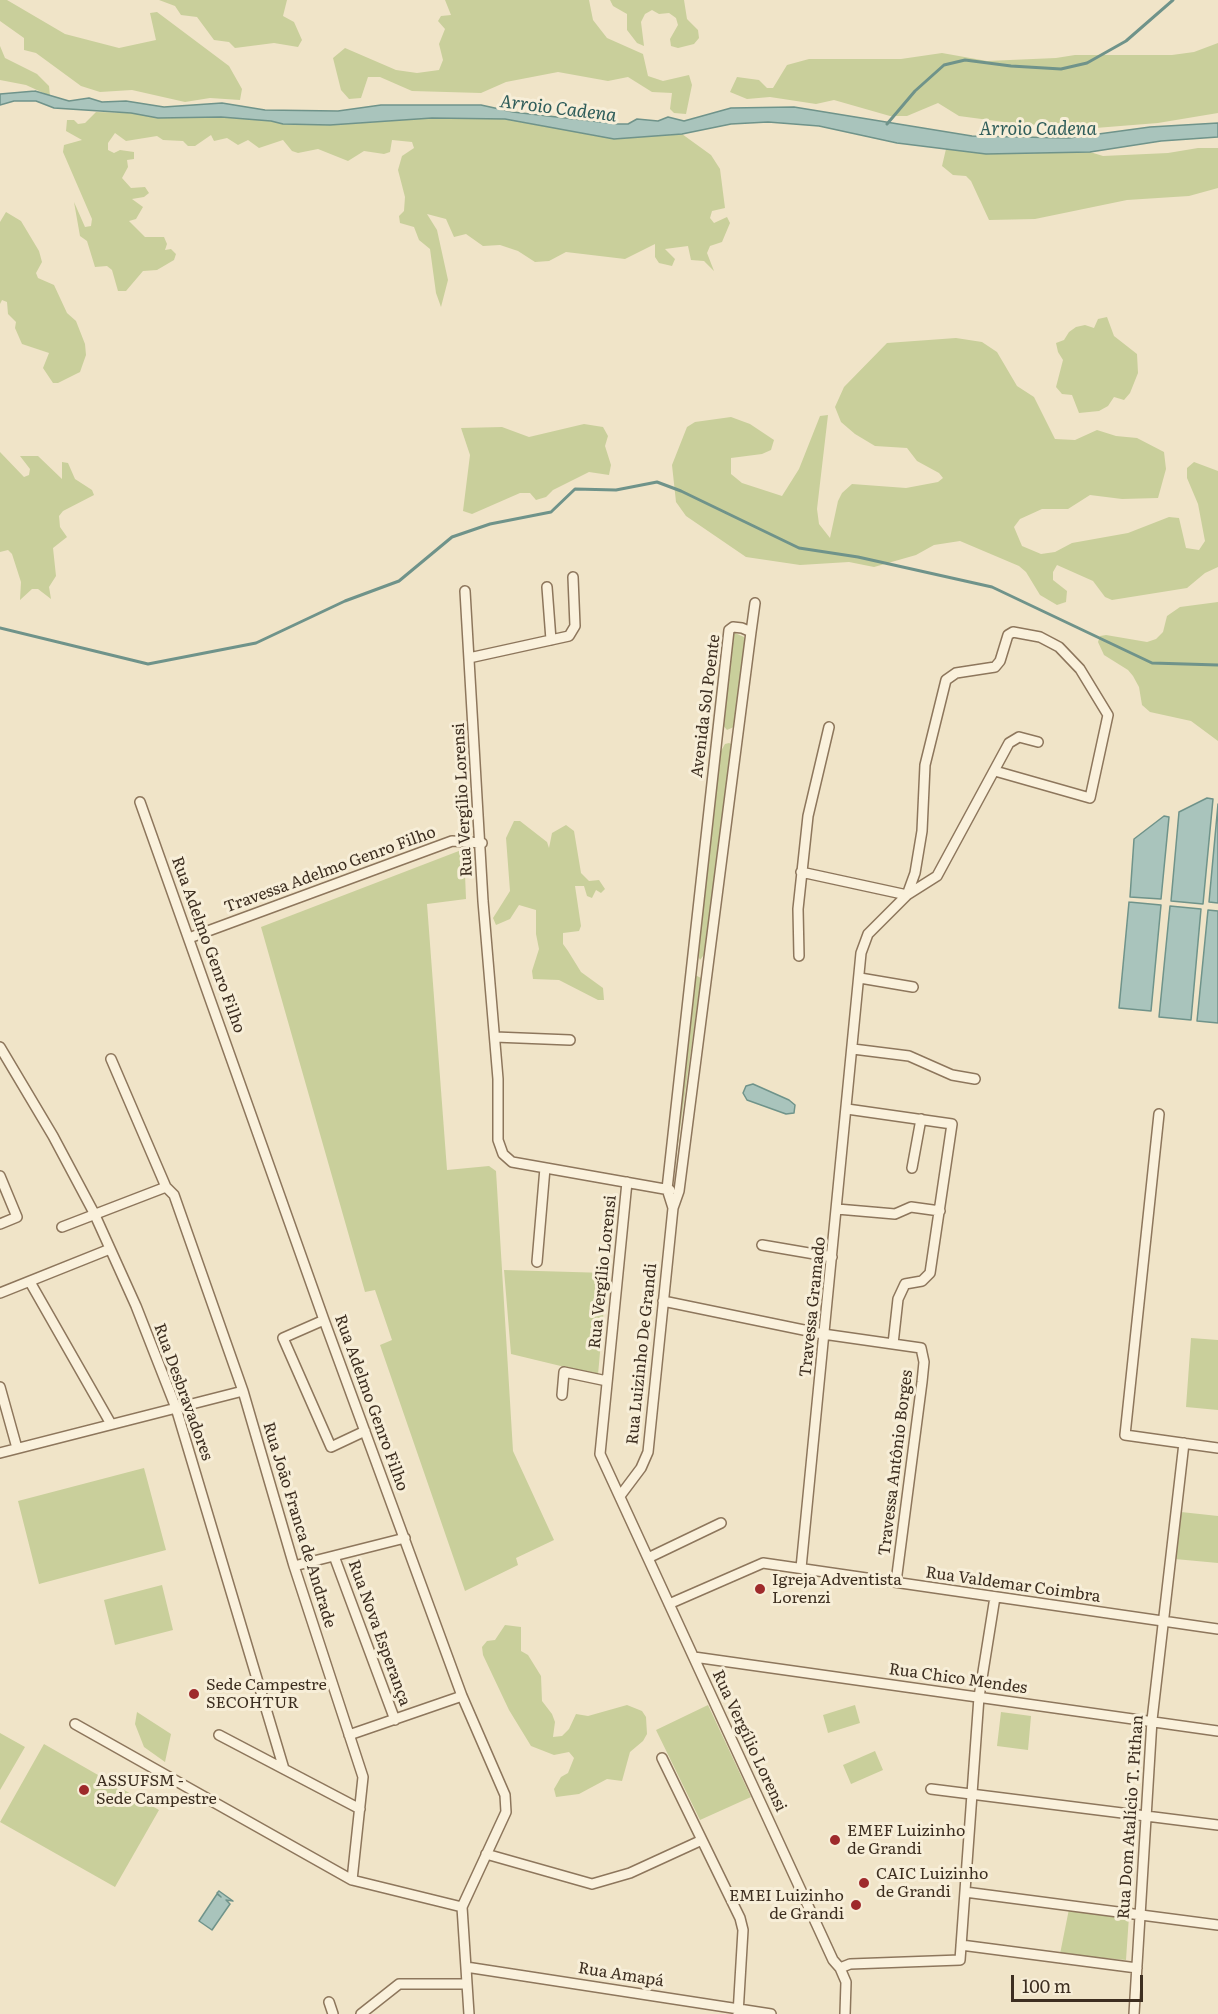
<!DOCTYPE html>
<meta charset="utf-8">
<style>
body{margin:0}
#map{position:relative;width:1218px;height:2014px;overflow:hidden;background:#f0e4c8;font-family:Literata,serif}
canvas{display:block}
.scale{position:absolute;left:1011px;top:1975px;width:132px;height:27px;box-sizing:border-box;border:3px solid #3d2e20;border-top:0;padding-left:8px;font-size:18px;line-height:21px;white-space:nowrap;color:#3d2e20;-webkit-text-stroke:4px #f7eed8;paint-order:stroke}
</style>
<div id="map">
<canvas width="1218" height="2014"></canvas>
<div class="scale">100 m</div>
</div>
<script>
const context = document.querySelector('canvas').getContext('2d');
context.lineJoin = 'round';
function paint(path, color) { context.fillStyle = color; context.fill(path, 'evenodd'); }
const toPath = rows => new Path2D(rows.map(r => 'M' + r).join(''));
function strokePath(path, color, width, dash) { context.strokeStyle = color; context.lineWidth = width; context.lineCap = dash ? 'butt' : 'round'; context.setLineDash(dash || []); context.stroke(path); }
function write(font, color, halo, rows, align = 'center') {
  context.font = font + ' Literata,serif'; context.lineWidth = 6; context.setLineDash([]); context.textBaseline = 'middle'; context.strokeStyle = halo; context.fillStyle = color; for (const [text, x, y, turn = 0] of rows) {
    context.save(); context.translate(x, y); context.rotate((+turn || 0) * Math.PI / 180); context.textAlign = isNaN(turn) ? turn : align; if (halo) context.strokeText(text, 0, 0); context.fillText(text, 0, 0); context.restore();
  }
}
paint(toPath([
 [0,0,7,0,65,34,119,48,156,40,150,13,157,12,229,66,242,89,240,100,210,98,185,102,132,90,100,92,81,86,36,53,24,50,24,38,0,21],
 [159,0,287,0,283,16,294,22,302,40,298,47,274,43,235,48,229,42,214,40,197,17,181,15,175,6],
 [445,0,589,0,593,20,607,38,643,54,648,76,663,81,689,75,692,85,686,114,674,113,670,109,672,93,652,92,628,77,608,81,558,72,506,82,481,93,412,91,380,77,368,77,361,98,349,99,341,90,333,58,345,48,396,70,417,73,439,70,443,60,439,44,445,29,438,21,441,16,451,15],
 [610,0,684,0,687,19,698,30,699,38,694,44,678,48,671,46,670,39,678,25,676,18,669,13,659,14,652,10,645,14,641,22,644,46,637,43,627,30,627,14,613,6],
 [1218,43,1218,113,1158,123,1083,129,1004,122,959,116,938,103,907,116,890,116,834,100,816,104,770,97,747,99,730,92,737,77,759,80,767,88,773,88,787,65,809,59,901,59,942,53,987,61,1056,58,1075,55,1172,55,1194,52],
 [0,46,5,58,37,74,49,86,50,96,26,85,0,80],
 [96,112,131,113,158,118,221,117,271,121,283,124,330,125,432,118,505,119,614,139,682,134,711,155,720,169,725,208,712,211,710,218,714,223,727,217,730,223,722,242,710,246,707,253,714,271,704,261,691,260,688,246,665,249,675,259,672,266,659,263,655,257,655,244,625,259,566,252,549,261,535,262,518,251,500,245,483,246,466,234,454,237,446,219,427,214,437,230,448,280,441,307,436,293,430,249,419,240,414,227,400,223,399,216,404,211,405,197,398,170,402,156,414,148,412,142,392,140,390,152,384,154,364,151,348,161,318,149,298,153,292,151,283,140,259,148,248,140,238,145,227,138,214,141,211,135,195,146,188,146,183,141,163,140,157,136,126,141,115,133,108,143,108,150,114,153,120,150,134,152,134,159,127,160,128,167,122,178,131,188,145,187,149,193,144,197,132,199,143,207,136,219,129,221,145,237,164,237,167,244,165,250,171,249,176,254,174,260,157,270,143,271,126,291,118,291,112,270,107,266,95,267,87,241,80,236,74,202,85,227,91,226,92,219,63,152,64,145,82,140,66,131,67,120,74,120,78,124,85,123],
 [1198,148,1218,148,1218,188,1189,196,1127,200,1035,219,989,220,971,181,966,176,953,175,942,166,946,149,986,154,1090,152,1103,156,1168,153],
 [6,212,21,221,39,251,42,262,36,273,38,278,54,285,67,313,76,321,85,344,86,355,80,372,58,383,53,383,43,368,49,353,22,344,15,328,16,322,8,314,7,302,2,300,0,304,0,222],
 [1107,317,1114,336,1137,354,1138,373,1130,393,1124,400,1114,397,1108,406,1099,411,1079,413,1072,395,1062,394,1056,387,1063,360,1058,352,1056,343,1064,340,1069,332,1076,327,1085,325,1094,328,1098,319],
 [956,338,982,342,997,352,1017,386,1034,397,1055,439,1075,440,1097,430,1116,436,1137,438,1164,452,1166,469,1158,498,1122,499,1090,495,1068,509,1042,509,1020,519,1014,527,1022,546,1041,554,1055,552,1072,543,1128,533,1169,517,1179,518,1186,548,1199,550,1205,541,1198,504,1187,478,1187,468,1194,462,1218,471,1218,567,1205,573,1187,588,1112,600,1105,597,1093,581,1057,565,1053,572,1053,580,1067,591,1066,602,1057,605,1040,595,1026,572,1019,566,960,541,934,545,916,555,874,567,849,562,800,565,746,557,686,516,676,502,672,465,687,427,695,422,731,417,750,424,774,440,771,450,762,454,731,458,731,474,742,483,782,496,799,469,820,416,828,415,817,509,819,524,830,538,838,501,842,493,852,484,906,488,938,482,943,478,939,473,917,461,907,448,875,446,855,434,841,422,835,407,844,387,887,343],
 [584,424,603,427,608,436,605,446,611,465,609,475,589,472,553,490,546,497,536,500,530,493,520,493,472,514,463,511,470,455,461,428,502,427,529,437],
 [0,452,24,477,29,475,30,469,20,456,38,456,62,479,62,462,68,463,75,479,92,490,94,495,63,511,59,516,60,527,67,537,53,548,56,576,49,587,51,599,38,589,32,589,20,600,21,582,12,554,8,550,0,552],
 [1218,602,1218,741,1191,721,1150,712,1142,705,1139,687,1133,676,1128,670,1104,655,1098,642,1100,636,1106,635,1147,642,1156,639,1163,632,1167,616,1180,607],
 [735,633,744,637,746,643,736,726,727,730,722,724,731,636],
 [729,743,733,745,706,952,700,960,697,953,721,751,725,744],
 [514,821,520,821,547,842,549,848,552,833,566,825,574,831,581,873,589,881,599,880,605,889,601,893,596,890,592,898,587,896,584,886,575,886,581,926,579,931,563,933,563,944,568,951,581,972,603,988,604,1000,598,1000,559,980,533,979,532,971,539,949,536,934,536,910,519,905,510,919,496,925,493,918,510,891,506,838],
 [464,849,466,899,427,904,447,1170,489,1166,496,1171,513,1451,554,1540,516,1558,518,1565,465,1591,380,1345,392,1340,375,1290,365,1292,261,927],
 [693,974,701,978,673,1180,671,1179],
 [504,1270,607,1273,598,1375,511,1354],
 [1191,1338,1218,1340,1218,1410,1186,1407],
 [144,1468,166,1550,39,1584,18,1501],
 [1181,1512,1218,1516,1218,1563,1175,1559],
 [162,1585,173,1630,115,1645,104,1600],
 [505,1625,521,1627,521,1651,528,1655,541,1676,542,1701,552,1714,555,1722,553,1737,562,1736,569,1729,576,1714,588,1716,627,1705,642,1711,646,1717,647,1734,643,1741,630,1752,622,1781,607,1779,579,1794,556,1797,554,1789,561,1777,568,1773,574,1758,569,1752,554,1755,531,1746,509,1710,483,1655,482,1647,487,1641,495,1640],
 [708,1705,751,1797,700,1820,656,1730],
 [855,1705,860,1723,828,1733,823,1715],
 [137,1712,171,1734,165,1762,144,1747,135,1724],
 [1001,1712,1031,1716,1028,1750,997,1746],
 [0,1733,25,1747,0,1790],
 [44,1744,159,1810,115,1887,0,1822],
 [875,1751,883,1770,851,1784,843,1765],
 [1069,1909,1129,1916,1126,1960,1060,1954]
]), '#c9cf9b');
const water = toPath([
 [35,91,69,101,89,98,102,102,126,101,164,107,222,103,265,110,338,111,381,105,481,105,513,112,618,124,628,124,637,119,658,121,668,117,684,121,731,108,794,107,972,136,1069,138,1150,127,1218,123,1218,137,1161,141,1090,152,986,154,897,143,819,126,768,122,731,124,682,134,614,139,505,119,432,118,330,125,283,124,271,121,221,117,158,118,131,113,54,108,36,101,14,101,0,105,0,94,35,91],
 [1207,798,1213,799,1203,904,1171,901,1179,812,1207,798],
 [1218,804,1218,903,1209,902,1218,804],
 [1164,816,1169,817,1161,899,1130,897,1134,839,1164,816],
 [1129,902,1161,905,1151,1011,1119,1008,1129,902],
 [1170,906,1201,909,1191,1020,1159,1017,1170,906],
 [1208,910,1218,911,1218,1023,1197,1021,1208,910],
 [753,1084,789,1100,795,1105,794,1113,786,1114,747,1100,743,1093,746,1086,753,1084],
 [219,1891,233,1901,226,1900,230,1904,212,1930,199,1921,217,1894,221,1897,217,1893,219,1891]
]);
paint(water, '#a9c4bc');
strokePath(water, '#6f938a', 1.5);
strokePath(toPath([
 [887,124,915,91,944,65,965,60,1011,66,1061,69,1087,63,1126,41,1173,0],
 [0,628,148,664,256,643,345,601,399,581,452,537,490,524,551,512,575,489,616,490,657,482,681,491,799,548,858,557,992,587,1152,663,1218,665]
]), '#6f938a', 3);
const minor = toPath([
 [547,587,551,640],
 [465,591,483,901,498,1079,498,1140,503,1154,512,1162,670,1190],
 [751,632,755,603],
 [469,658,569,636,575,626,573,577],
 [140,802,324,1320,462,1696,505,1795,506,1812,462,1907,469,2014],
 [801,872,907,895,915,873,922,831,925,765,946,680,956,673,995,667,1000,661,1008,635,1013,632,1040,637,1059,647,1080,669,1108,715,1090,798,995,771],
 [189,938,452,841,482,843],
 [799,956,798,909,808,816,829,727],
 [860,978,913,987],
 [495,1037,570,1040],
 [0,1047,53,1136,94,1213,136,1306,176,1408,284,1769],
 [853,1049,909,1056,952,1075,975,1079],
 [111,1059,166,1187,174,1195,243,1391,294,1566,363,1777,352,1880],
 [847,1109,952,1124,930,1273,922,1281,905,1284,898,1299,893,1344],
 [1159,1114,1125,1435,1218,1448],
 [912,1168,921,1119],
 [0,1176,17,1217,0,1224],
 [627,1182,600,1454,833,1960,840,1968,846,1982,845,2014],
 [837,1209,895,1214,911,1207,940,1211],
 [62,1227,166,1187],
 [762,1245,832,1257],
 [537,1262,545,1168],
 [30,1282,111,1424],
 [0,1293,110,1249],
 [663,1301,823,1334,921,1348,924,1362,922,1382,896,1582],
 [324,1320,283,1338,331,1447,365,1431],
 [0,1387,17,1448],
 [562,1395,564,1372,607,1381],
 [0,1453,243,1391],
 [620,1496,641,1468,648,1452,673,1208,679,1191,751,632,742,628,733,627,729,630,667,1189,673,1208],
 [334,1556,395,1720],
 [648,1558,721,1523],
 [294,1566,405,1538],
 [801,1568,861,953,868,934,907,895,937,876,1009,743,1019,737,1038,742],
 [669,1604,763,1563,1218,1629],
 [694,1657,1218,1731],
 [75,1724,352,1880,462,1907],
 [219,1735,360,1809],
 [349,1735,462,1696],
 [662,1758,740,1918,743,1930,738,2014],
 [931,1789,1218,1825],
 [486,1854,592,1884,630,1873,702,1840],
 [965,1892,1218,1925],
 [961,1945,1137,1968],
 [466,1967,771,2014],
 [840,1968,850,1964,960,1960,979,1697,995,1597],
 [329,2002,333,2014],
 [361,2014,399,1984,467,1984],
 [1134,2014,1152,1720,1184,1443]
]);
strokePath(minor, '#8d765c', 12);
strokePath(minor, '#faf1dc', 9);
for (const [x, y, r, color] of [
 [760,1589,6,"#9e2a2b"],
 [194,1694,6,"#9e2a2b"],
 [84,1790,6,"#9e2a2b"],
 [835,1840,6,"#9e2a2b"],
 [864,1883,6,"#9e2a2b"],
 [856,1905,6,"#9e2a2b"]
]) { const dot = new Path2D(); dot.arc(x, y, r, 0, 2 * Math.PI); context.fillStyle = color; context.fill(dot); strokePath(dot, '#f7eed8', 2); }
write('16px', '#3d2e20', '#f7eed8', [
 ["Avenida Sol Poente",706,706,-83],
 ["Rua Vergílio Lorensi",463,800,-93],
 ["Travessa Adelmo Genro Filho",330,870,-20],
 ["Rua Adelmo Genro Filho",208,945,70],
 ["Rua Vergílio Lorensi",603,1272,-84],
 ["Travessa Gramado",813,1307,-84],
 ["Rua Luizinho De Grandi",642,1354,-84],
 ["Rua Desbravadores",183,1392,70],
 ["Rua Adelmo Genro Filho",371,1403,70],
 ["Travessa Antônio Borges",896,1463,-83],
 ["Rua João Franca de Andrade",299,1525,73],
 ["Rua Valdemar Coimbra",1013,1585,8],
 ["Rua Nova Esperança",379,1633,70],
 ["Rua Chico Mendes",958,1679,8],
 ["Rua Vergílio Lorensi",749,1741,65],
 ["Rua Dom Atalício T. Pithan",1131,1817,-86],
 ["Rua Amapá",621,1975,9]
]);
write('16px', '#3d2e20', '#f7eed8', [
 ["Igreja Adventista",772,1580],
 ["Lorenzi",772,1598],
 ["Sede Campestre",206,1685],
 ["SECOHTUR",206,1703],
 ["ASSUFSM -",96,1781],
 ["Sede Campestre",96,1799],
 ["EMEF Luizinho",847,1831],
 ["de Grandi",847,1849],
 ["CAIC Luizinho",876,1874],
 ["de Grandi",876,1892],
 ["EMEI Luizinho",844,1896,"right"],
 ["de Grandi",844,1914,"right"]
], 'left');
write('italic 18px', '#2f5d5a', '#f7eed8', [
 ["Arroio Cadena",558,109,7],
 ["Arroio Cadena",1038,130]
]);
</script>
